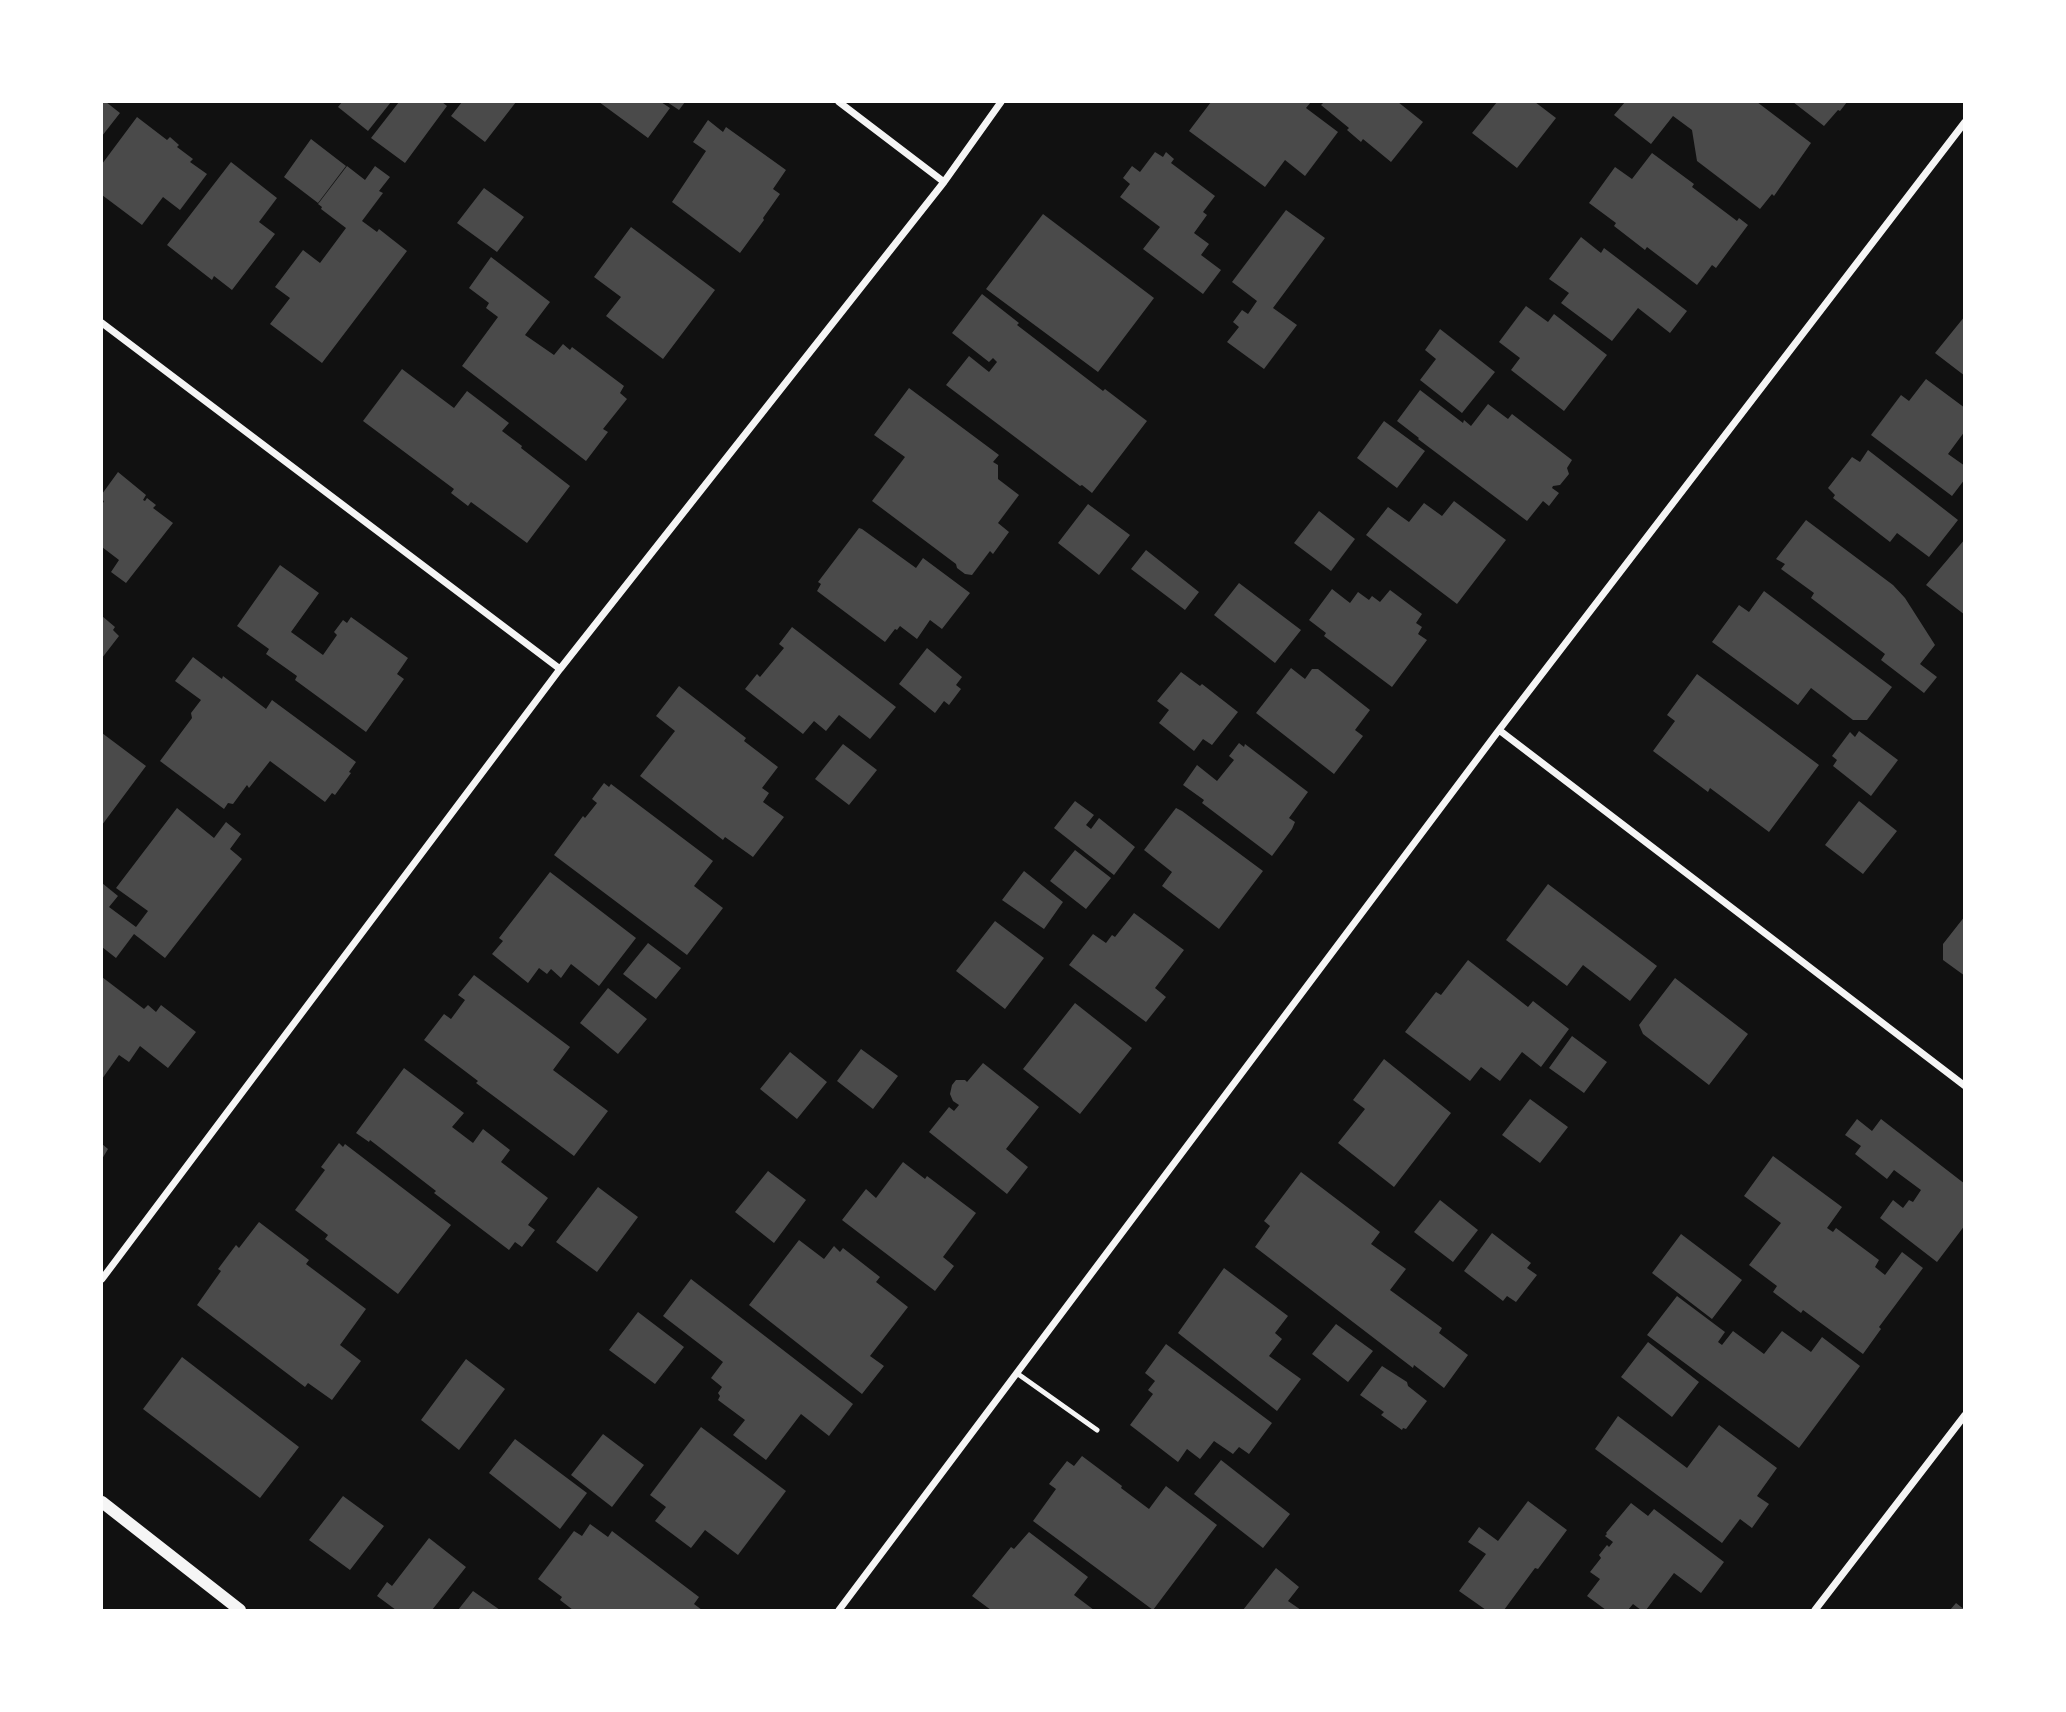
<!DOCTYPE html>
<style>
body{margin:0}
#map{position:relative;width:2066px;height:1712px;overflow:hidden;background:#111;font-family:Overpass,sans-serif}
canvas{display:block}
.frame{position:absolute;inset:0;border:103px solid #fff;pointer-events:none}
</style>
<div id="map">
<canvas width="2066" height="1712"></canvas>
<div class="frame"></div>
</div>
<script>
const context = document.querySelector('canvas').getContext('2d');
context.lineJoin = 'round';
function paint(path, color) { context.fillStyle = color; context.fill(path, 'evenodd'); }
const toPath = rows => new Path2D(rows.map(r => 'M' + r).join(''));
function strokePath(path, color, width, dash) { context.strokeStyle = color; context.lineWidth = width; context.lineCap = dash ? 'butt' : 'round'; context.setLineDash(dash || []); context.stroke(path); }
paint(toPath([
 [102,102,106,102,120,113,102,136],
 [342,102,391,102,368,131,338,107],
 [399,102,442,102,447,106,405,163,371,138],
 [462,102,516,102,485,142,451,116],
 [599,102,661,102,670,108,648,138],
 [667,102,685,102,679,110],
 [1211,102,1311,102,1306,108,1338,132,1305,176,1285,160,1265,187,1189,131],
 [1324,102,1398,102,1423,122,1391,162,1363,139,1361,142,1347,130,1349,128,1321,105],
 [1497,102,1535,102,1556,118,1517,168,1472,133],
 [1625,102,1757,102,1811,143,1774,196,1772,194,1760,209,1697,161,1692,130,1673,116,1651,144,1614,115],
 [1793,102,1847,102,1840,111,1838,110,1824,126],
 [137,117,167,140,170,137,179,145,177,147,193,159,190,162,207,174,180,210,163,197,142,225,102,195,102,164],
 [708,120,723,132,726,127,786,170,773,189,780,194,763,218,764,220,740,253,672,202,706,151,693,142],
 [311,139,346,166,318,203,284,177],
 [1155,152,1163,157,1166,152,1174,159,1171,163,1215,196,1203,212,1207,215,1194,233,1209,244,1201,255,1221,270,1203,294,1143,249,1160,227,1120,197,1130,184,1123,178,1132,166,1140,172],
 [1652,153,1694,184,1692,187,1737,221,1739,218,1748,225,1716,268,1712,265,1697,285,1647,247,1645,250,1614,226,1616,223,1589,203,1615,167,1632,179],
 [231,162,277,198,259,222,275,234,232,290,214,276,212,280,167,245],
 [347,166,365,180,375,166,390,177,379,191,383,193,362,221,377,232,379,229,407,251,322,363,270,324,290,298,275,287,303,250,320,263,346,228,321,209,322,207,318,204],
 [484,188,524,217,497,252,457,223],
 [1286,210,1325,238,1273,308,1297,325,1264,369,1227,342,1239,327,1233,322,1242,310,1248,314,1257,301,1232,282],
 [1043,214,1154,298,1098,372,986,289],
 [631,227,715,290,663,359,606,316,621,297,594,277],
 [1581,237,1601,253,1604,248,1687,311,1670,333,1638,308,1612,341,1561,303,1569,293,1549,279],
 [491,257,550,302,525,335,554,355,563,344,570,350,572,347,624,386,620,393,627,399,603,429,608,432,586,461,462,366,498,317,486,308,489,303,469,288],
 [982,294,1019,323,1017,325,1103,391,1105,389,1147,421,1092,493,1082,485,1080,486,946,385,969,356,989,372,997,362,993,358,989,362,952,333],
 [1526,306,1548,322,1554,314,1607,355,1564,411,1511,370,1520,358,1499,342],
 [1965,316,1965,376,1935,353],
 [1440,329,1495,372,1462,413,1420,380,1436,359,1425,350],
 [402,369,454,408,467,391,509,423,502,431,522,446,521,448,570,486,527,543,471,502,468,506,451,493,454,489,363,421],
 [1926,379,1965,408,1965,431,1948,454,1965,466,1965,479,1952,496,1871,435,1901,395,1909,401],
 [909,388,999,455,993,462,998,465,998,479,1019,495,998,523,1009,532,993,554,990,551,972,575,965,574,957,568,956,564,872,501,905,457,874,435],
 [1420,390,1463,423,1464,420,1471,426,1488,404,1508,419,1512,414,1572,460,1567,468,1569,474,1560,485,1553,486,1552,488,1559,493,1549,506,1543,501,1527,521,1418,439,1419,438,1397,421],
 [1384,421,1425,451,1397,488,1357,458],
 [1868,450,1958,520,1929,557,1897,533,1890,542,1833,498,1835,495,1828,488,1852,457,1860,462],
 [118,472,146,495,143,500,145,501,147,498,156,505,153,508,173,523,126,583,111,572,119,560,102,547,102,505,104,501,102,500,102,494],
 [1454,501,1506,540,1457,604,1366,535,1388,507,1409,522,1424,503,1442,516],
 [1088,504,1130,535,1099,575,1058,543],
 [1319,511,1355,539,1331,571,1294,543],
 [1806,520,1893,585,1905,598,1935,645,1920,664,1937,677,1924,693,1881,660,1885,654,1811,598,1814,593,1781,569,1785,564,1776,559],
 [859,528,862,529,916,568,923,558,970,593,942,629,930,620,917,639,900,626,897,630,895,629,885,642,817,591,821,584,818,582],
 [1965,539,1965,615,1926,585],
 [1146,550,1199,592,1185,610,1131,569],
 [280,565,319,593,291,632,323,655,337,635,334,632,343,620,347,623,351,617,408,658,397,674,404,679,366,732,295,680,297,676,266,654,269,649,237,626],
 [1239,583,1301,630,1275,663,1214,615],
 [1332,589,1350,603,1358,592,1369,600,1372,596,1380,602,1390,590,1422,614,1416,623,1422,627,1418,634,1427,640,1392,687,1324,636,1326,633,1309,620],
 [1764,591,1892,687,1867,720,1853,720,1811,688,1798,705,1712,642,1739,605,1749,612],
 [102,616,115,627,113,630,119,636,102,658],
 [792,627,896,707,870,739,839,715,826,731,814,721,803,734,745,689,757,674,760,677,784,648,779,644],
 [927,648,962,677,956,685,961,689,949,705,944,701,935,713,899,684],
 [193,657,222,679,223,676,266,709,272,700,356,762,349,772,351,773,335,795,332,793,325,802,270,761,249,788,247,785,233,804,228,803,224,809,160,761,192,718,191,713,201,700,175,681],
 [1291,668,1305,679,1312,669,1318,669,1370,710,1355,730,1363,736,1334,774,1256,713],
 [1181,672,1200,686,1202,684,1238,712,1212,745,1203,739,1194,751,1159,723,1169,710,1157,701],
 [1697,674,1819,765,1769,832,1710,788,1708,792,1653,751,1675,721,1667,715],
 [679,686,746,738,744,741,778,767,762,788,769,793,763,802,784,817,753,857,725,837,723,840,640,776,675,731,656,716],
 [1859,731,1898,760,1871,796,1833,766,1837,760,1832,756,1850,732,1855,737],
 [102,733,146,766,102,825],
 [1239,743,1244,747,1245,744,1308,792,1289,818,1295,822,1292,829,1272,856,1202,803,1204,800,1183,785,1197,765,1217,781,1234,760,1229,756],
 [843,744,877,770,849,805,815,779],
 [604,783,609,787,611,784,713,861,694,886,723,908,687,955,554,855,583,816,585,818,597,803,592,799],
 [1075,801,1094,815,1086,825,1091,829,1099,818,1135,847,1114,875,1054,828],
 [1859,801,1897,831,1863,874,1825,845],
 [177,808,214,838,226,822,241,834,230,849,242,859,165,958,134,934,116,958,102,947,102,883,118,896,109,907,136,927,148,911,116,888],
 [1176,808,1182,811,1263,871,1219,929,1162,886,1172,872,1144,850],
 [1075,850,1111,878,1086,909,1050,881],
 [1024,871,1063,902,1044,929,1002,900],
 [550,872,636,938,599,986,571,964,561,978,551,969,547,974,539,968,528,983,492,954,503,941,499,938],
 [1548,884,1657,966,1630,1001,1583,965,1567,986,1506,940],
 [1134,913,1184,950,1155,988,1166,997,1146,1022,1069,965,1093,934,1106,943,1112,935,1115,937],
 [1965,916,1965,976,1943,960,1943,944],
 [995,921,1044,958,1005,1009,956,971],
 [648,943,681,968,656,999,623,974],
 [1468,960,1528,1007,1533,1001,1569,1029,1541,1067,1522,1052,1500,1081,1481,1067,1470,1081,1405,1032,1436,992,1441,995],
 [474,975,570,1047,553,1070,608,1111,574,1156,476,1083,478,1081,424,1040,444,1014,451,1019,465,1000,458,995],
 [102,977,144,1009,148,1005,156,1012,161,1005,196,1032,168,1068,140,1046,129,1062,119,1055,102,1079],
 [1675,978,1748,1034,1709,1085,1643,1034,1639,1025],
 [608,988,647,1019,618,1054,580,1023],
 [1075,1003,1132,1048,1080,1114,1023,1069],
 [1572,1036,1607,1062,1584,1093,1549,1068],
 [861,1049,898,1076,873,1109,837,1081],
 [790,1052,827,1082,797,1119,760,1089],
 [1384,1059,1451,1113,1394,1187,1338,1143,1365,1109,1353,1100],
 [983,1063,1039,1107,1006,1149,1028,1167,1007,1194,929,1132,949,1107,954,1111,959,1105,953,1101,950,1094,952,1085,956,1080,965,1080,967,1082],
 [404,1068,464,1113,452,1127,473,1143,483,1129,510,1150,501,1162,548,1198,528,1225,535,1230,522,1247,515,1242,509,1250,434,1193,436,1191,370,1140,369,1142,356,1133],
 [1530,1099,1568,1127,1540,1163,1502,1135],
 [1857,1119,1872,1131,1881,1119,1965,1184,1965,1225,1937,1262,1880,1218,1893,1200,1903,1208,1909,1200,1913,1202,1921,1190,1894,1170,1887,1179,1855,1154,1861,1146,1845,1135],
 [339,1143,343,1147,345,1144,451,1225,398,1294,325,1239,328,1235,295,1210,325,1170,321,1167],
 [102,1144,108,1149,102,1159],
 [1773,1156,1842,1207,1827,1228,1833,1232,1836,1228,1879,1260,1875,1267,1885,1275,1902,1252,1923,1268,1879,1327,1881,1329,1863,1354,1803,1310,1801,1313,1773,1292,1777,1286,1749,1265,1781,1223,1744,1196],
 [903,1162,925,1179,927,1176,976,1213,943,1257,954,1266,935,1291,842,1220,866,1189,876,1198],
 [768,1171,806,1200,774,1243,735,1212],
 [1301,1172,1380,1232,1371,1244,1406,1269,1390,1290,1442,1328,1439,1333,1468,1355,1444,1388,1414,1365,1413,1368,1255,1247,1270,1226,1264,1221],
 [598,1187,638,1217,597,1272,556,1242],
 [1440,1200,1478,1230,1453,1262,1414,1232],
 [259,1222,309,1260,306,1264,366,1309,340,1345,361,1361,332,1400,308,1383,305,1387,197,1305,221,1271,218,1269,236,1245,239,1248],
 [1492,1233,1531,1263,1527,1268,1537,1275,1516,1302,1507,1296,1503,1301,1464,1271],
 [1681,1234,1742,1280,1712,1319,1652,1273],
 [799,1240,824,1259,834,1246,840,1252,843,1248,880,1277,876,1282,908,1307,870,1356,884,1366,862,1394,749,1305],
 [1224,1268,1288,1316,1275,1333,1282,1339,1269,1356,1301,1379,1277,1411,1178,1333],
 [691,1279,853,1404,829,1436,801,1414,766,1460,733,1435,745,1420,718,1400,720,1396,718,1393,722,1387,711,1378,723,1362,663,1316],
 [1677,1296,1725,1332,1718,1342,1722,1345,1733,1331,1764,1354,1782,1331,1811,1352,1822,1337,1860,1366,1799,1448,1647,1335],
 [638,1312,684,1347,655,1384,609,1350],
 [1336,1324,1373,1351,1348,1382,1312,1354],
 [1648,1342,1699,1382,1672,1417,1621,1377],
 [1166,1344,1272,1423,1249,1454,1239,1447,1233,1454,1214,1441,1200,1459,1187,1449,1178,1462,1130,1425,1153,1394,1148,1390,1155,1381,1145,1373],
 [182,1357,299,1447,260,1498,143,1409],
 [466,1359,505,1389,459,1450,421,1420],
 [1382,1366,1407,1382,1408,1386,1427,1401,1406,1429,1403,1428,1402,1430,1381,1415,1384,1412,1360,1395],
 [1618,1416,1687,1468,1719,1425,1777,1468,1757,1496,1769,1504,1752,1528,1740,1519,1722,1543,1595,1449],
 [701,1427,786,1491,738,1555,705,1530,691,1548,655,1521,666,1507,650,1495],
 [603,1434,644,1465,612,1507,571,1475],
 [515,1439,587,1493,560,1529,489,1473],
 [1082,1456,1122,1486,1121,1488,1149,1509,1166,1486,1217,1525,1153,1610,1033,1521,1056,1489,1049,1484,1067,1461,1074,1466],
 [1221,1460,1290,1514,1263,1548,1194,1494],
 [343,1496,384,1526,350,1570,309,1540],
 [1528,1501,1567,1530,1538,1569,1535,1568,1504,1610,1486,1610,1459,1591,1486,1554,1468,1542,1479,1527,1498,1541],
 [1631,1503,1648,1516,1654,1509,1724,1562,1701,1593,1674,1573,1646,1610,1641,1610,1633,1604,1628,1610,1606,1610,1587,1596,1600,1579,1590,1572,1601,1558,1599,1555,1607,1545,1609,1547,1613,1542,1605,1536,1607,1534,1606,1533],
 [590,1524,608,1537,612,1531,699,1597,694,1604,702,1610,573,1610,560,1600,562,1597,538,1579,574,1531,582,1536],
 [1029,1532,1088,1577,1074,1595,1094,1610,991,1610,972,1596,1011,1547,1014,1549],
 [429,1538,466,1567,432,1610,396,1610,377,1596,387,1582,392,1586],
 [1276,1568,1299,1587,1288,1601,1301,1610,1243,1610],
 [473,1591,500,1610,458,1610],
 [1956,1603,1965,1610,1950,1610]
]), '#4a4a4a');
strokePath(toPath([
 [1018,1374,1097,1430]
]), '#f5f5f5', 5);
strokePath(toPath([
 [839,102,944,182],
 [102,323,560,669],
 [1499,730,1965,1086],
 [102,1279,560,669,944,182,1001,102],
 [839,1610,1499,730,1965,122],
 [1815,1610,1965,1415]
]), '#f5f5f5', 7);
strokePath(toPath([
 [102,1502,240,1610]
]), '#f5f5f5', 12);
</script>
